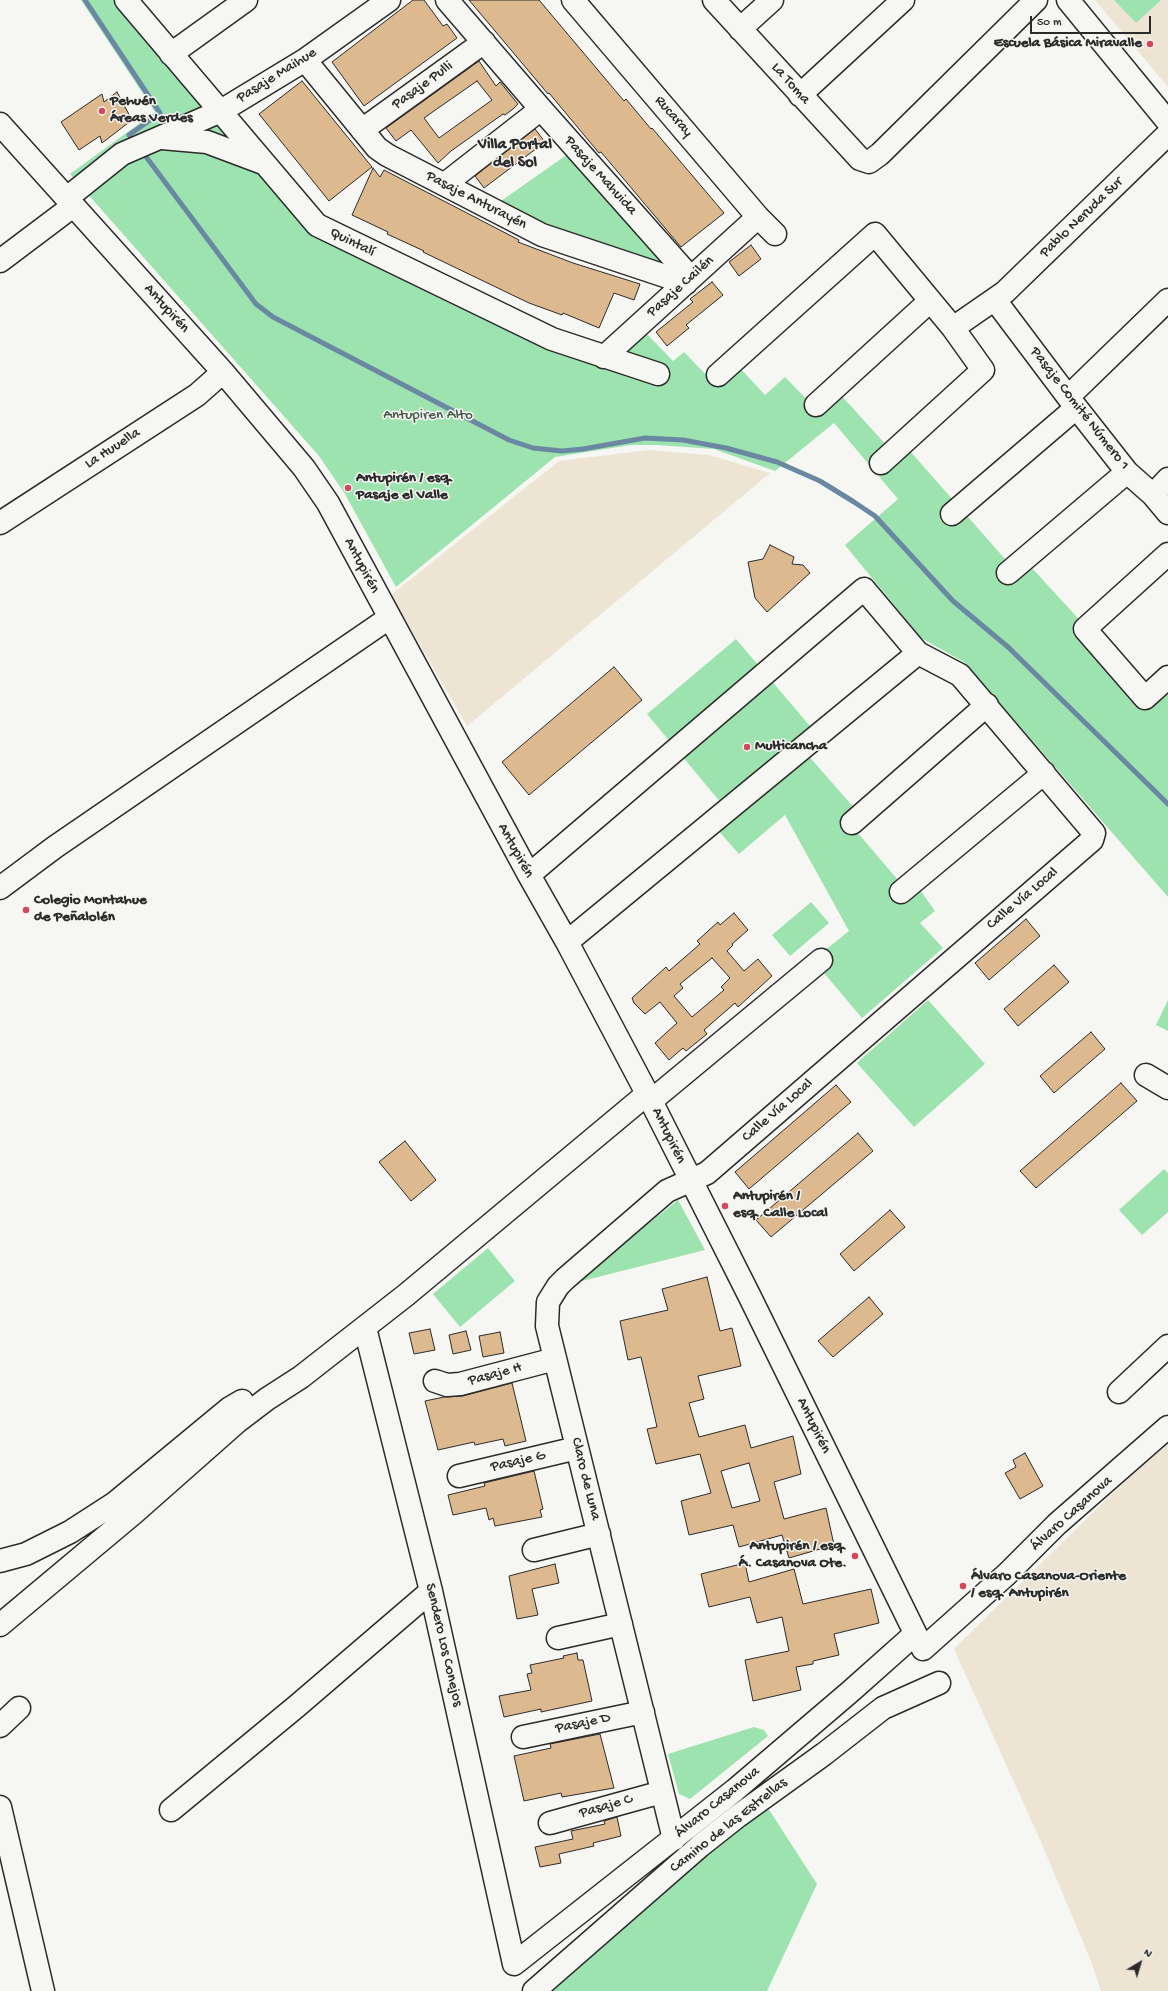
<!DOCTYPE html>
<meta charset="utf-8">
<style>
body{margin:0}
#map{position:relative;width:1168px;height:1991px;overflow:hidden;background:#f6f6f2;font-family:"Gochi Hand",sans-serif}
canvas{display:block}
.north{position:absolute;left:1120px;top:1943px;width:40px;height:40px;-webkit-text-stroke:3px #f6f6f2;paint-order:stroke;rotate:38deg;font-size:11px;font-weight:700;line-height:16px;text-align:center;color:#2b2b2b}
.north::after{content:'';display:block;margin:auto;width:14px;height:18px;background:#2b2b2b;clip-path:polygon(50% 0,100% 100%,50% 72%,0 100%)}
.scale{position:absolute;left:1030px;top:16px;width:121px;height:18px;box-sizing:border-box;border:2px solid #2b2b2b;border-top:0;padding-left:5px;font-size:12px;line-height:14px;white-space:nowrap;color:#2b2b2b;-webkit-text-stroke:3px #f6f6f2;paint-order:stroke}
</style>
<div id="map">
<canvas width="1168" height="1991"></canvas>
<div class="north">N</div>
<div class="scale">50 m</div>
</div>
<script>
const context = document.querySelector('canvas').getContext('2d');
context.lineJoin = 'round';
function paint(path, color) { context.fillStyle = color; context.fill(path, 'evenodd'); }
const toPath = rows => new Path2D(rows.map(r => 'M' + r).join(''));
function strokePath(path, color, width, dash) { context.strokeStyle = color; context.lineWidth = width; context.lineCap = dash ? 'butt' : 'round'; context.setLineDash(dash || []); context.stroke(path); }
function write(font, color, halo, rows, align = 'center') {
  context.font = font + ' "Gochi Hand",sans-serif'; context.lineWidth = 3; context.setLineDash([]); context.textBaseline = 'middle'; context.strokeStyle = halo; context.fillStyle = color; for (const [text, x, y, turn = 0] of rows) {
    context.save(); context.translate(x, y); context.rotate((+turn || 0) * Math.PI / 180); context.textAlign = isNaN(turn) ? turn : align; if (halo) context.strokeText(text, 0, 0); context.fillText(text, 0, 0); context.restore();
  }
}
paint(toPath([
 [1095,0,1168,0,1168,87],
 [648,450,709,455,770,473,467,726,391,595,559,461],
 [1168,1442,1168,1991,1101,1991,1091,1961,1041,1842,954,1649,1126,1480]
]), '#eee4d4');
paint(toPath([
 [81,0,115,0,304,224,321,237,530,341,602,368,644,331,673,361,684,352,718,387,740,368,765,395,785,377,818,411,839,393,898,458,909,450,1020,576,1031,567,1154,701,1165,690,1168,693,1168,897,964,662,921,638,845,545,898,499,834,423,775,471,714,449,657,445,631,445,555,457,396,587,345,494,319,456,70,174,155,112],
 [1114,0,1161,0,1136,23],
 [568,154,677,271,552,229,501,201],
 [736,639,815,732,800,746,855,809,846,819,909,893,918,887,935,911,920,923,943,948,862,1018,813,960,849,931,785,815,739,854,716,828,731,815,647,714],
 [811,902,829,923,790,956,772,935],
 [928,1000,985,1064,914,1127,857,1063],
 [1168,1000,1168,1031,1156,1025],
 [1164,1169,1168,1173,1168,1212,1142,1235,1119,1210],
 [678,1200,705,1250,574,1283],
 [488,1248,515,1281,460,1327,433,1294],
 [754,1727,764,1730,768,1736,690,1799,679,1794,668,1754],
 [755,1788,817,1884,767,1991,545,1991]
]), '#9de3b0');
strokePath(toPath([
 [85,0,160,113,129,135,130,136],
 [147,158,256,304,273,317,509,440,533,448,562,451,583,449,645,438,683,440,726,448,777,462,820,481,854,502,875,516,953,601,1008,647,1168,804]
]), '#6a88a1', 5);
const building = toPath([
 [413,0,424,0,443,26,447,24,457,38,364,106,332,62,413,0],
 [469,0,539,0,624,101,626,99,651,129,652,128,724,213,681,247,601,152,599,153,549,93,548,94,469,0],
 [479,61,496,86,500,82,518,104,513,109,505,115,503,114,451,151,438,163,411,130,396,141,386,128,479,61],
 [477,81,492,100,439,138,424,118,477,81],
 [302,81,372,167,329,201,259,114,302,81],
 [117,92,132,120,102,143,100,136,79,150,61,122,102,94,104,102,117,92],
 [535,129,545,142,484,188,475,176,535,129],
 [373,168,380,177,384,170,519,240,518,242,573,263,640,284,634,300,614,293,599,328,563,313,562,315,529,303,423,252,424,251,387,234,388,232,352,215,373,168],
 [751,245,761,259,739,276,729,262,751,245],
 [712,282,723,295,686,325,689,328,667,346,656,332,693,302,690,299,712,282],
 [770,545,794,557,792,564,803,565,810,573,767,612,755,598,748,562,763,559,770,545],
 [614,667,642,700,529,795,502,762,614,667],
 [734,913,748,930,732,944,733,945,727,951,744,971,758,959,772,976,738,1007,735,1003,704,1030,707,1034,686,1051,683,1048,669,1060,655,1043,677,1023,660,1002,645,1014,634,1003,632,998,666,967,669,971,700,944,697,941,718,922,720,925,734,913],
 [712,958,730,978,721,987,724,990,692,1017,674,996,683,988,680,984,712,958],
 [1026,919,1040,936,989,980,975,963,1026,919],
 [1054,965,1069,982,1018,1026,1004,1009,1054,965],
 [1091,1032,1105,1049,1054,1093,1040,1076,1091,1032],
 [1121,1083,1137,1101,1036,1188,1020,1171,1121,1083],
 [836,1085,851,1102,749,1189,735,1172,836,1085],
 [858,1133,873,1151,771,1237,756,1220,858,1133],
 [405,1141,436,1180,411,1201,379,1162,405,1141],
 [890,1210,905,1227,854,1271,840,1254,890,1210],
 [707,1277,720,1331,732,1328,741,1366,698,1376,704,1399,689,1403,699,1437,745,1425,751,1448,793,1436,801,1474,774,1482,784,1519,826,1508,834,1545,789,1558,782,1535,739,1547,733,1525,689,1535,681,1501,711,1493,700,1454,656,1464,647,1429,657,1427,641,1357,628,1360,620,1321,668,1310,662,1289,707,1277],
 [749,1463,760,1501,732,1508,721,1471,749,1463],
 [869,1297,883,1314,833,1357,818,1341,869,1297],
 [430,1329,435,1350,414,1354,409,1333,430,1329],
 [466,1331,471,1350,453,1354,449,1335,466,1331],
 [500,1332,504,1353,483,1357,479,1336,500,1332],
 [512,1383,526,1441,505,1446,503,1439,475,1445,474,1442,438,1450,425,1401,444,1397,463,1396,512,1383],
 [1025,1453,1043,1486,1020,1499,1005,1473,1016,1467,1013,1460,1025,1453],
 [534,1471,543,1509,540,1510,542,1517,495,1526,493,1518,489,1520,486,1508,453,1515,448,1495,485,1486,484,1483,534,1471],
 [745,1563,749,1582,794,1569,803,1604,871,1589,879,1623,834,1634,839,1655,813,1661,813,1664,796,1667,801,1690,753,1701,745,1660,789,1651,782,1617,757,1623,750,1597,709,1607,701,1574,745,1563],
 [555,1564,559,1583,532,1589,538,1615,517,1619,509,1576,555,1564],
 [577,1653,578,1660,583,1660,592,1701,541,1712,541,1709,504,1717,499,1696,531,1690,527,1674,532,1673,530,1665,564,1658,563,1656,577,1653],
 [600,1734,614,1788,562,1797,561,1793,524,1801,514,1756,551,1748,550,1744,600,1734],
 [617,1817,621,1836,593,1843,594,1846,559,1854,561,1863,540,1867,535,1847,573,1839,571,1831,605,1824,604,1821,617,1817]
]);
paint(building, '#ddb98f');
strokePath(building, '#2b2b2b', 1);
const minor = toPath([
 [126,0,317,225,552,339,658,374],
 [447,0,541,109,691,278],
 [573,0,758,217,775,234],
 [714,0,860,159,869,162,880,154,1036,0],
 [1068,0,1168,122],
 [740,29,772,0],
 [171,54,246,0],
 [305,60,377,148,387,155,542,235,686,283],
 [800,95,903,0],
 [0,124,223,372,304,468,328,503,529,875,567,942,651,1101,749,1295,923,1649,1007,1574,1057,1524,1168,1427],
 [362,130,484,42],
 [162,138,207,142,263,163],
 [445,184,541,109],
 [67,198,122,154,221,111,305,60,389,0],
 [0,261,73,206],
 [995,300,1068,397,1127,472,1153,495,1168,513],
 [953,328,1005,292,1168,134],
 [604,357,758,217],
 [718,375,875,234,953,328,983,370,881,463],
 [1068,397,1168,300],
 [816,405,930,301],
 [1153,495,1168,479],
 [952,514,1076,408],
 [0,523,197,395,223,372],
 [1168,554,1085,629,1145,698,1168,677],
 [1008,573,1127,472],
 [852,823,987,705],
 [529,875,864,589,918,653,960,675,1094,833,1092,840,707,1173,667,1191,565,1279,558,1286,548,1302,547,1326,674,1839],
 [0,888,55,847,389,618],
 [901,892,1044,773],
 [567,942,918,653],
 [1146,1075,1168,1088],
 [651,1101,821,960],
 [365,1328,431,1591,514,1964,735,1790,851,1691,915,1634],
 [435,1381,447,1385,460,1384,555,1359],
 [1119,1392,1168,1346],
 [459,1476,577,1448],
 [534,1550,599,1534],
 [0,1561,26,1554,70,1532,115,1503,230,1408,242,1401],
 [0,1625,135,1512,238,1421,267,1399,301,1377,406,1295,647,1094],
 [558,1638,621,1624],
 [0,1726,19,1708],
 [523,1737,643,1712],
 [0,1807,43,1991],
 [171,1810,297,1706,431,1591],
 [550,1823,662,1792],
 [534,1991,700,1846,738,1816,824,1754,883,1708,939,1683]
]);
strokePath(minor, '#2b2b2b', 25);
strokePath(minor, '#f6f6f2', 22);
for (const [x, y, r, color] of [
 [1150,44,4,"#d1495b"],
 [102,111,4,"#d1495b"],
 [348,488,4,"#d1495b"],
 [747,747,4,"#d1495b"],
 [26,910,4,"#d1495b"],
 [725,1206,4,"#d1495b"],
 [855,1556,4,"#d1495b"],
 [963,1586,4,"#d1495b"]
]) { const dot = new Path2D(); dot.arc(x, y, r, 0, 2 * Math.PI); context.fillStyle = color; context.fill(dot); strokePath(dot, '#f6f6f2', 1.5); }
write('bold 15px', '#2b2b2b', '#f6f6f2', [
 ["Escuela Básica Miravalle",1142,44,"right"],
 ["Pehuén",110,102],
 ["Áreas Verdes",110,119],
 ["Antupirén / esq.",356,479],
 ["Pasaje el Valle",356,496],
 ["Multicancha",755,747],
 ["Colegio Montahue",34,901],
 ["de Peñalolén",34,918],
 ["Antupirén /",733,1197],
 ["esq. Calle Local",733,1214],
 ["Antupirén / esq.",847,1547,"right"],
 ["Á. Casanova Ote.",847,1564,"right"],
 ["Álvaro Casanova-Oriente",971,1577],
 ["/ esq. Antupirén",971,1594]
], 'left');
write('15px', '#2b2b2b', '#f6f6f2', [
 ["Pasaje Maihue",277,76,-32],
 ["La Toma",790,84,48],
 ["Pasaje Pulli",423,86,-36],
 ["Rucaray",673,117,49],
 ["Pasaje Mahuida",600,176,48],
 ["Pasaje Anturayén",476,201,27],
 ["Pablo Neruda Sur",1082,218,-44],
 ["Quintalí",352,243,26],
 ["Pasaje Cailén",681,287,-42],
 ["Antupirén",166,309,48],
 ["Pasaje Comité Número 1",1079,409,52],
 ["La Huuella",113,449,-33],
 ["Antupirén",361,566,62],
 ["Antupirén",515,851,61],
 ["Calle Vía Local",1023,899,-40],
 ["Calle Vía Local",778,1111,-41],
 ["Antupirén",668,1136,64],
 ["Pasaje H",495,1375,-15],
 ["Antupirén",813,1426,64],
 ["Pasaje G",518,1462,-13],
 ["Claro de Luna",585,1479,76],
 ["Álvaro Casanova",1072,1514,-42],
 ["Sendero Los Conejos",443,1645,77],
 ["Pasaje D",583,1724,-12],
 ["Álvaro Casanova",718,1803,-39],
 ["Pasaje C",606,1807,-16],
 ["Camino de las Estrellas",729,1826,-38]
]);
write('15px', '#48594c', '#f6f6f2', [
 ["Antupiren Alto",428,416]
]);
write('bold 16px', '#2b2b2b', '#f6f6f2', [
 ["Villa Portal",515,146],
 ["del Sol",515,164]
]);
</script>
